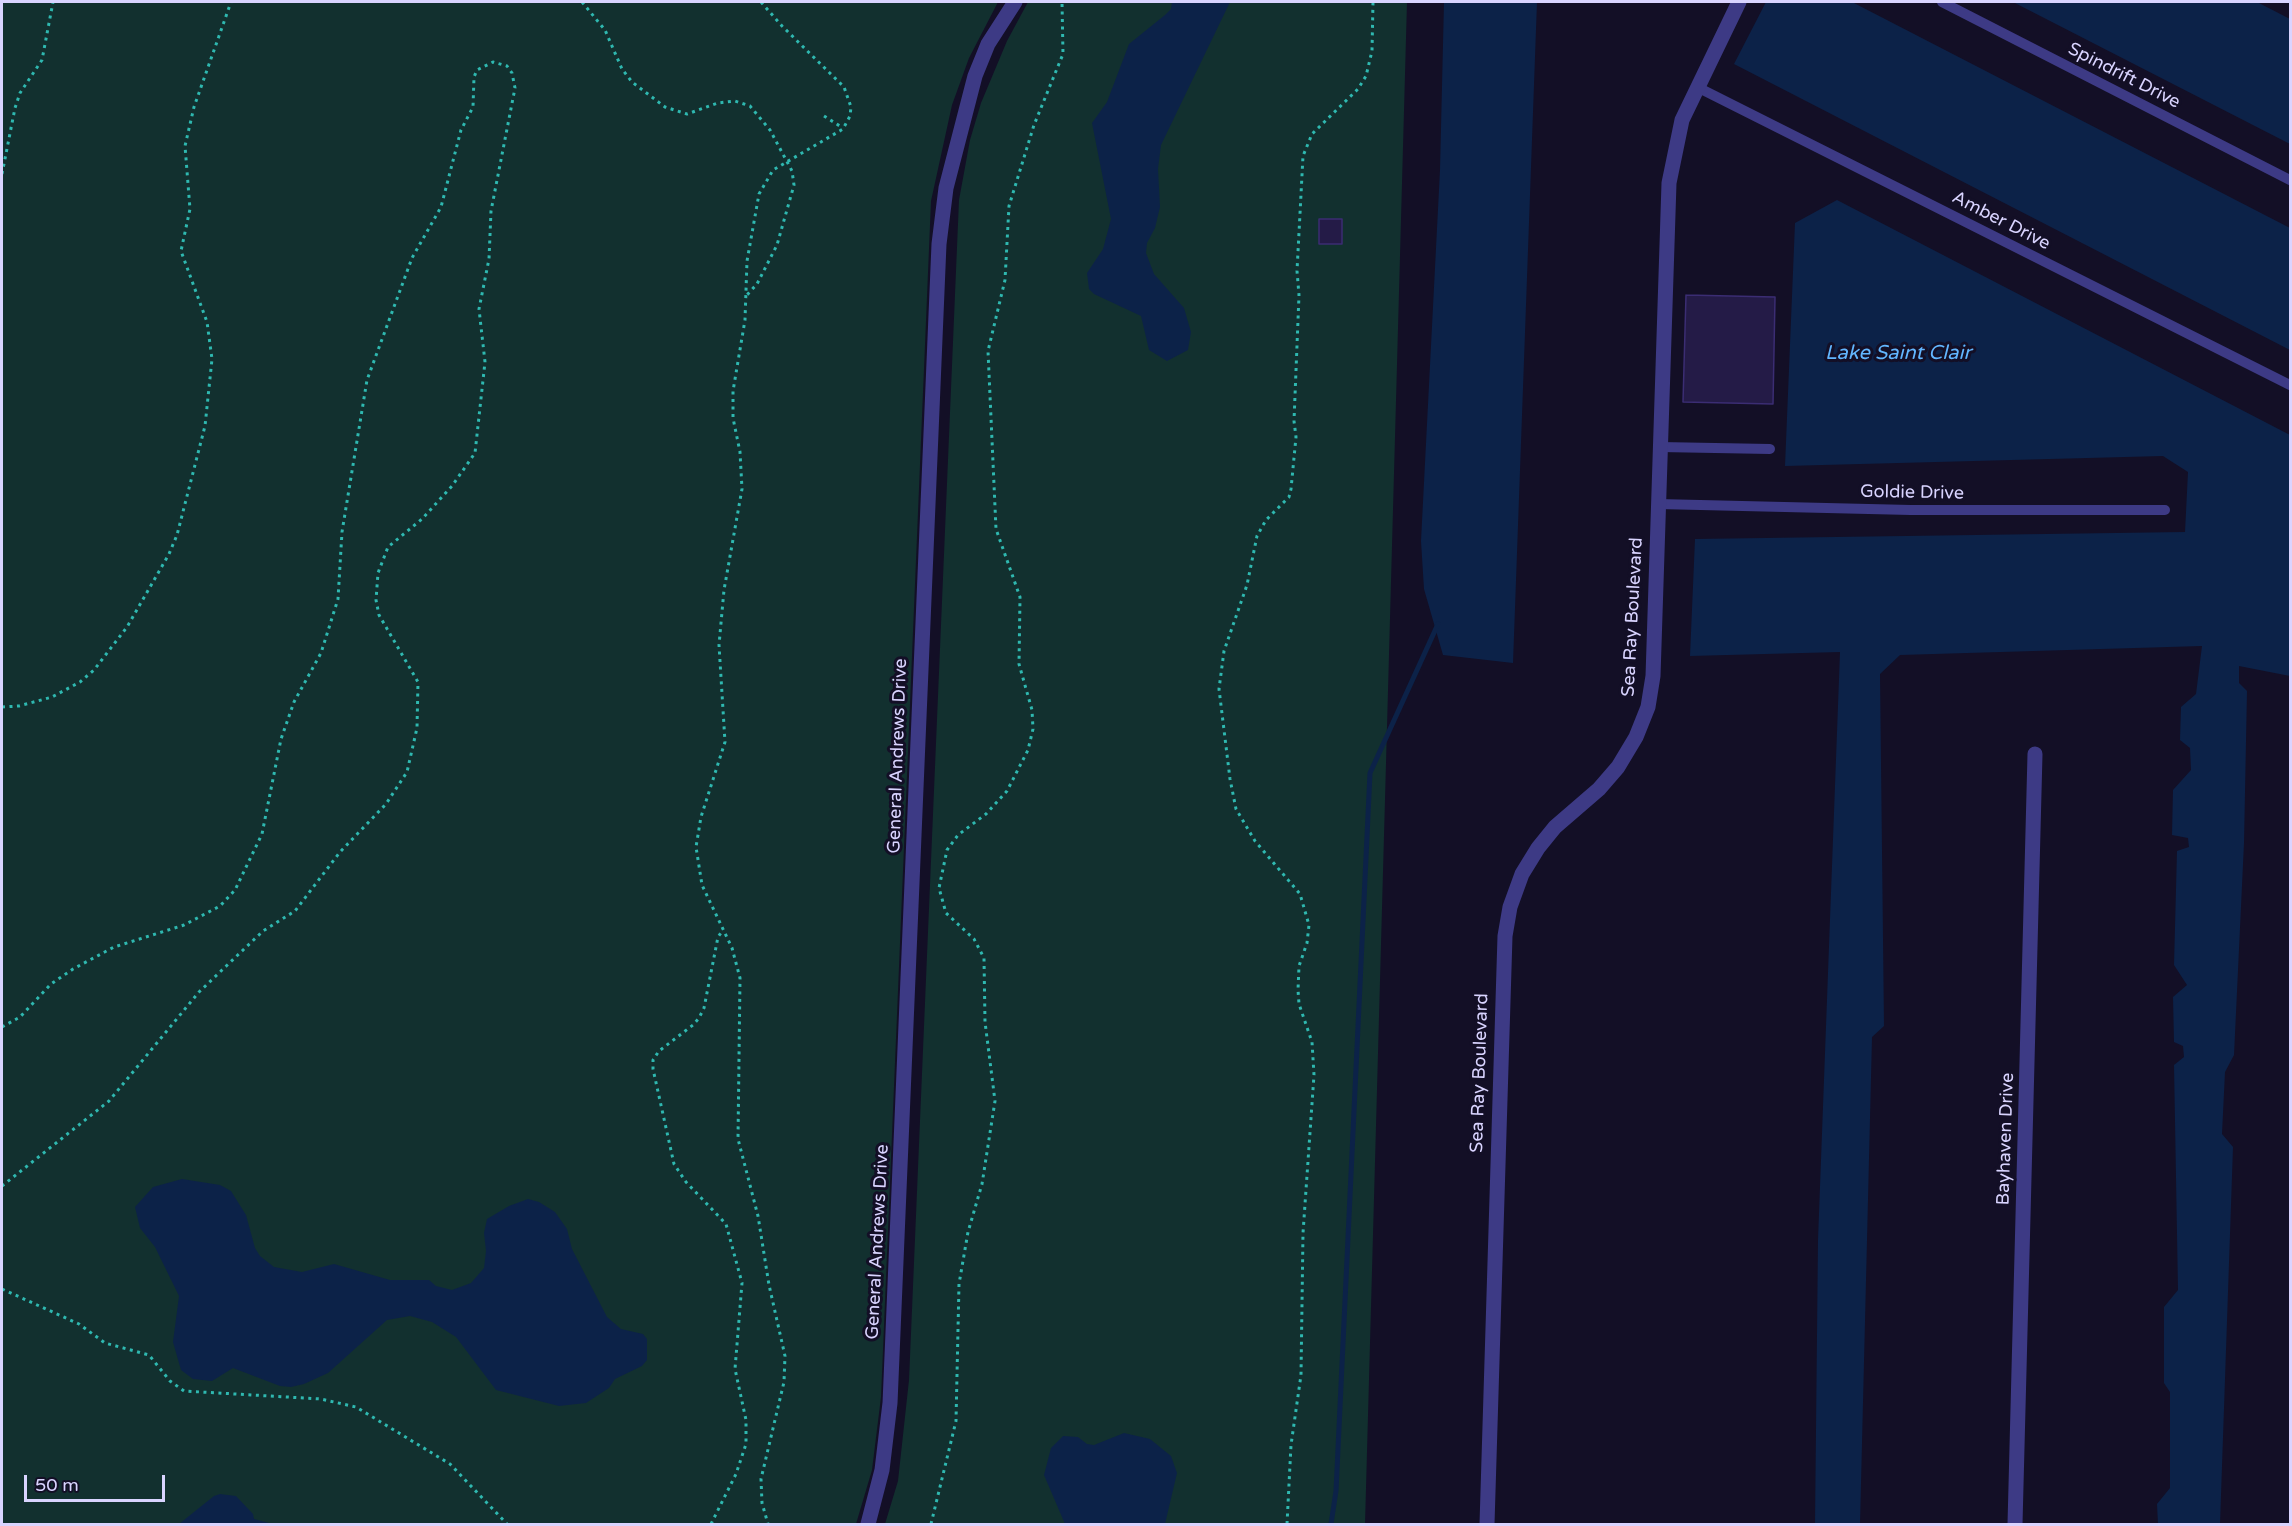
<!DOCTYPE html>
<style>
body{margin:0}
#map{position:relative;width:2292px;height:1526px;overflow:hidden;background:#130f26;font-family:"Varela Round",sans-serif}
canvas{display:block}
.frame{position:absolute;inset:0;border:3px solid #d9d4ff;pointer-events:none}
.scale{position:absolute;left:24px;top:1475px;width:141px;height:27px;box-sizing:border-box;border:3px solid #d9d4ff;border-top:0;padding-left:8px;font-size:18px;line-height:21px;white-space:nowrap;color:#d9d4ff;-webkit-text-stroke:4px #130f26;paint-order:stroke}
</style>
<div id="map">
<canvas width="2292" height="1526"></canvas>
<div class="frame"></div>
<div class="scale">50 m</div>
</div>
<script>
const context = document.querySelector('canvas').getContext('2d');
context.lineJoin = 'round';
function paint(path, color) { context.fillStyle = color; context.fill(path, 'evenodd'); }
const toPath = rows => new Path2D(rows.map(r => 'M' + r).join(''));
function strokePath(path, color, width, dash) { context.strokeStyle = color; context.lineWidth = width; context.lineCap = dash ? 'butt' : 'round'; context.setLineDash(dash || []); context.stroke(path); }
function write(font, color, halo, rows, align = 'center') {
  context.font = font + ' "Varela Round",sans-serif'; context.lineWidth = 6; context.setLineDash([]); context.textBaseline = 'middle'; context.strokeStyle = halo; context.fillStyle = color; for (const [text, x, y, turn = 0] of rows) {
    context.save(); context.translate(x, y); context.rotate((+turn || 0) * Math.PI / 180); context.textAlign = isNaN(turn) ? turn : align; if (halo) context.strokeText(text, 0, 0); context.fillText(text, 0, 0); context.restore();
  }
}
paint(toPath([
 [2,2,998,2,969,58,952,105,931,201,881,1397,872,1470,856,1524,2,1524],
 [1028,2,1407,2,1365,1524,885,1524,898,1481,909,1380,959,200,970,140,981,103,1007,41]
]), '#12302f');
paint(toPath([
 [1172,2,1230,2,1161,145,1158,169,1160,207,1155,228,1147,243,1146,253,1154,274,1184,308,1191,332,1188,350,1167,361,1149,350,1141,316,1094,294,1089,289,1087,273,1103,249,1111,219,1092,123,1107,102,1129,44,1165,15,1171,9],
 [1444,2,1537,2,1513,663,1443,655,1424,589,1421,541,1440,170],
 [1766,2,1852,2,2290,228,2290,350,1734,64],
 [2013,2,2257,2,2290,19,2290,144],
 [1837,200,2290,435,2290,676,2239,666,2239,683,2247,691,2244,843,2234,1055,2225,1072,2222,1134,2233,1147,2220,1524,2158,1524,2157,1504,2170,1488,2170,1392,2164,1383,2164,1307,2178,1290,2174,1065,2184,1057,2183,1046,2174,1042,2173,997,2187,985,2174,965,2177,851,2189,847,2188,838,2172,835,2173,790,2191,770,2190,748,2180,740,2181,707,2196,694,2202,646,1900,655,1880,674,1884,1026,1872,1037,1860,1524,1815,1524,1818,1240,1840,652,1690,656,1695,539,2185,532,2188,472,2163,456,1785,466,1795,223],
 [182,1179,220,1185,231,1191,246,1215,255,1248,260,1256,274,1267,302,1272,334,1264,390,1280,429,1280,436,1286,452,1290,471,1283,484,1268,486,1251,484,1233,487,1219,509,1206,528,1199,539,1202,555,1212,567,1229,572,1249,607,1317,621,1329,643,1334,647,1339,647,1360,642,1366,615,1379,609,1388,586,1403,559,1406,496,1390,456,1337,432,1322,410,1316,387,1320,328,1373,304,1384,291,1387,280,1386,233,1368,212,1381,193,1379,181,1370,173,1342,179,1296,155,1247,140,1228,135,1207,153,1187],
 [1124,1433,1150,1439,1171,1456,1177,1473,1165,1524,1065,1524,1044,1475,1051,1448,1063,1436,1078,1437,1087,1444,1094,1445],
 [220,1494,236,1496,253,1514,254,1519,273,1524,179,1524,214,1496]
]), '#0c2248');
strokePath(toPath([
 [1331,1524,1336,1491,1370,773,1438,624]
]), '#0c2248', 5);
const building = toPath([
 [1319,219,1342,219,1342,244,1319,244,1319,219],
 [1686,295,1775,297,1773,404,1683,402,1686,295]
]);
paint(building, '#241b47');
strokePath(building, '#3b2d73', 1.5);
strokePath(toPath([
 [582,2,605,30,622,69,632,82,665,107,687,114,718,103,735,101,750,106,770,130,792,171,794,185,777,245,757,284,746,296],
 [761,2,782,26,844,87,851,107,850,116,843,129,773,170,759,194,747,261,745,320,733,391,733,418,740,452,742,489,724,590,719,645,725,742,701,817,696,847,702,885,732,948,740,978,738,1139,758,1216,769,1285,785,1356,784,1382,761,1479,762,1503,768,1524],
 [824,116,843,128],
 [2,174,15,108,20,93,42,60,53,2],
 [2,707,19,706,52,697,80,682,94,670,127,627,169,554,177,535,205,426,212,359,207,322,181,251,190,209,185,146,194,107,231,2],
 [2,1027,20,1017,51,984,73,969,114,947,184,925,220,906,235,890,262,834,281,739,294,702,321,653,338,599,342,532,367,380,412,258,441,207,461,130,473,107,474,77,477,70,493,62,507,66,512,73,515,88,491,211,489,259,479,309,485,362,475,453,452,486,422,519,388,547,378,573,376,600,379,615,418,682,417,728,407,772,386,804,340,852,295,911,263,931,199,992,109,1101,2,1186],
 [2,1289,79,1324,105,1343,149,1355,170,1381,184,1391,321,1399,356,1407,450,1464,507,1524],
 [711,1524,736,1474,746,1444,746,1420,735,1369,742,1283,726,1224,686,1182,674,1164,653,1069,653,1060,659,1051,693,1025,699,1018,704,1008,718,937,723,930],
 [931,1524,956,1421,959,1284,968,1232,982,1184,995,1101,985,1022,984,958,974,939,946,913,939,888,947,850,958,835,986,814,1007,791,1028,750,1033,729,1032,710,1019,664,1020,597,996,529,988,351,1005,280,1009,206,1034,125,1063,54,1062,2],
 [1287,1524,1291,1445,1301,1375,1303,1233,1314,1075,1312,1042,1299,1004,1298,990,1299,966,1307,943,1309,925,1300,894,1255,841,1236,809,1230,779,1219,689,1224,651,1247,585,1257,536,1266,520,1289,497,1291,489,1296,437,1294,421,1299,295,1297,271,1303,156,1312,134,1358,89,1366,76,1372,51,1373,2]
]), '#2fb8b0', 3, [3, 4.5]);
strokePath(toPath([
 [1942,2,2290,180],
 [1697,87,2290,385],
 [1660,447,1770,449],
 [1658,504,1911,510,2165,510]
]), '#3d3a85', 10);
strokePath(toPath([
 [868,1524,882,1470,890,1403,939,244,946,188,975,76,988,44,1015,2],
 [1487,1524,1505,936,1510,907,1522,874,1538,848,1555,827,1599,789,1618,767,1636,737,1648,707,1653,676,1669,183,1682,120,1739,2],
 [2015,1524,2035,754]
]), '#3d3a85', 15);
write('18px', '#d9d4ff', '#130f26', [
 ["Spindrift Drive",2124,76,27],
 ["Amber Drive",2001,221,27],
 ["Goldie Drive",1912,493,1],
 ["Sea Ray Boulevard",1633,617,-87],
 ["General Andrews Drive",898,756,-88],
 ["Sea Ray Boulevard",1480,1073,-88],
 ["Bayhaven Drive",2006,1139,-88],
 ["General Andrews Drive",878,1242,-87]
]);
write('italic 20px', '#62b6ff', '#130f26', [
 ["Lake Saint Clair",1898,354]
]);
</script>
